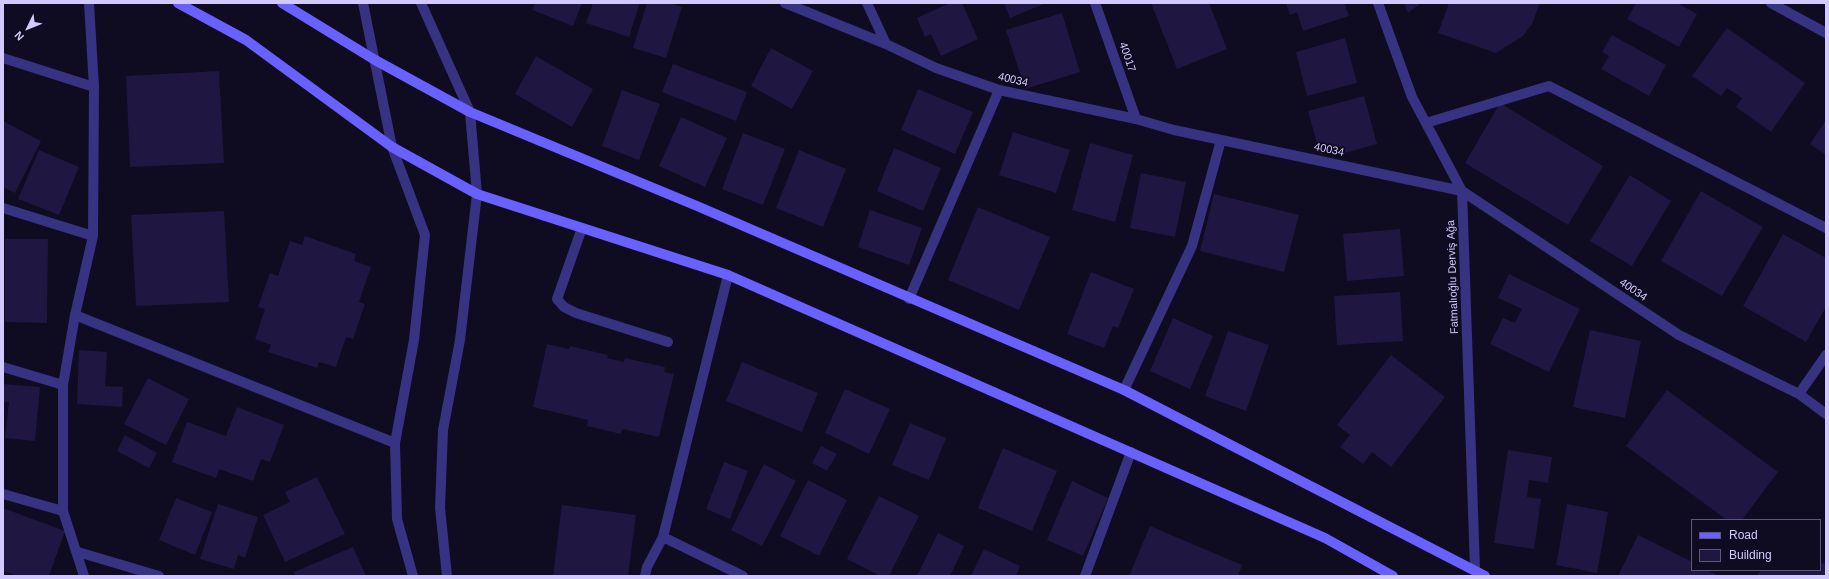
<!DOCTYPE html>
<meta charset="utf-8">
<style>
body{margin:0}
#map{position:relative;width:1829px;height:579px;overflow:hidden;background:#0f0b20;font-family:Helvetica,sans-serif}
canvas{display:block}
.frame{position:absolute;inset:0;border:4px solid #d2caff;pointer-events:none}
.legend{position:absolute;left:1691px;top:519px;width:130px;height:52px;box-sizing:border-box;background:#0f0b20;border:1px solid #5d5779;margin:0;padding:5px 7px;list-style:none;font-size:12px;color:#d2caff}
.legend li{display:flex;align-items:center;gap:8px;height:20px}
.legend b{width:20px;border:1px solid #5d5779}
.north{position:absolute;left:8px;top:8px;width:40px;height:40px;-webkit-text-stroke:3px #0f0b20;paint-order:stroke;rotate:227deg;font-size:11px;font-weight:700;line-height:16px;text-align:center;color:#d2caff}
.north::after{content:'';display:block;margin:auto;width:14px;height:18px;background:#d2caff;clip-path:polygon(50% 0,100% 100%,50% 72%,0 100%)}
</style>
<div id="map">
<canvas width="1829" height="579"></canvas>
<div class="frame"></div>
<ul class="legend">
<li><b style="height:5px;background:#6961ff"></b>Road</li>
<li><b style="height:11px;background:#201642"></b>Building</li>
</ul>
<div class="north">N</div>
</div>
<script>
const context = document.querySelector('canvas').getContext('2d');
context.lineJoin = 'round';
function paint(path, color) { context.fillStyle = color; context.fill(path, 'evenodd'); }
const toPath = rows => new Path2D(rows.map(r => 'M' + r).join(''));
function strokePath(path, color, width, dash) { context.strokeStyle = color; context.lineWidth = width; context.lineCap = dash ? 'butt' : 'round'; context.setLineDash(dash || []); context.stroke(path); }
function write(font, color, halo, rows, align = 'center') {
  context.font = font + ' Helvetica,sans-serif'; context.lineWidth = 4; context.setLineDash([]); context.textBaseline = 'middle'; context.strokeStyle = halo; context.fillStyle = color; for (const [text, x, y, turn = 0] of rows) {
    context.save(); context.translate(x, y); context.rotate((+turn || 0) * Math.PI / 180); context.textAlign = isNaN(turn) ? turn : align; if (halo) context.strokeText(text, 0, 0); context.fillText(text, 0, 0); context.restore();
  }
}
paint(toPath([
 [535,3,582,3,573,26,532,10],
 [593,3,640,3,629,37,586,23],
 [647,3,670,3,682,7,666,58,633,48],
 [950,3,962,3,978,39,941,56,931,34,925,37,917,18],
 [1004,3,1046,3,1010,18],
 [1151,3,1209,3,1227,49,1177,69],
 [1286,3,1344,3,1349,16,1303,31,1297,12,1290,15],
 [1404,3,1421,3,1408,13],
 [1449,3,1540,3,1532,24,1523,36,1496,53,1438,33],
 [1636,3,1677,3,1697,14,1679,47,1627,19],
 [1062,13,1080,72,1025,89,1006,30],
 [1727,28,1805,83,1771,132,1736,107,1742,98,1727,88,1721,96,1692,76],
 [1612,35,1666,65,1649,96,1601,69,1609,56,1602,52],
 [1345,38,1357,83,1307,96,1296,52],
 [771,48,813,71,792,109,751,86],
 [536,56,593,89,572,127,515,94],
 [673,64,747,92,736,121,662,92],
 [219,71,224,163,130,167,126,76],
 [918,89,973,112,955,154,901,130],
 [622,90,660,104,639,160,602,146],
 [1364,96,1377,144,1345,153,1344,148,1320,154,1308,111],
 [1500,103,1603,166,1568,225,1465,163],
 [681,117,727,138,705,187,659,166],
 [1826,120,1826,155,1810,144],
 [3,121,41,141,15,193,3,187],
 [1013,132,1070,150,1056,193,999,175],
 [743,133,785,149,763,205,722,189],
 [1090,143,1133,155,1115,222,1072,210],
 [894,148,941,168,923,211,877,191],
 [39,150,79,167,59,215,18,199],
 [799,150,846,169,823,227,776,208],
 [1141,173,1186,182,1175,237,1130,228],
 [1630,175,1671,201,1632,266,1590,241],
 [1701,191,1763,227,1722,296,1661,261],
 [1214,194,1299,215,1284,272,1200,251],
 [978,207,1050,237,1019,310,948,280],
 [870,210,922,228,909,265,858,247],
 [224,211,229,302,136,306,131,215],
 [1400,229,1404,276,1347,281,1343,234],
 [1783,234,1826,258,1826,307,1806,342,1743,306],
 [305,236,356,254,354,261,371,267,359,302,365,304,353,339,346,337,336,367,319,362,317,368,268,352,271,345,255,339,265,309,258,307,270,273,278,276,290,241,302,245],
 [5,239,48,239,47,323,5,322],
 [1091,272,1134,289,1118,328,1113,326,1104,348,1067,334],
 [1509,274,1580,309,1549,372,1490,344,1503,318,1515,323,1522,309,1498,298],
 [1400,292,1403,341,1337,345,1334,296],
 [1173,318,1213,336,1190,389,1150,371],
 [1590,330,1641,341,1625,418,1573,407],
 [1228,331,1269,345,1246,411,1205,396],
 [547,344,569,349,570,346,608,355,607,358,624,362,625,358,665,367,664,372,674,374,659,437,622,429,621,434,587,426,588,420,533,407],
 [79,350,107,352,105,386,123,387,122,407,77,404],
 [1391,355,1445,397,1391,467,1372,452,1363,464,1340,447,1350,435,1337,425],
 [742,362,818,393,802,432,726,401],
 [148,378,189,399,166,445,124,424],
 [3,384,40,387,35,441,5,438,9,402,3,402],
 [845,389,890,409,869,454,825,433],
 [1667,390,1778,472,1742,520,1727,520,1626,446],
 [237,407,284,425,270,462,261,459,253,481,219,469,216,478,172,462,187,422,226,436],
 [910,423,946,438,929,480,892,465],
 [125,435,157,453,149,468,117,451],
 [821,446,837,454,827,471,812,463],
 [1003,448,1057,471,1032,531,978,508],
 [1508,450,1552,457,1548,483,1529,480,1527,497,1541,499,1534,549,1494,543],
 [724,462,748,471,730,519,706,509],
 [764,464,796,481,762,546,731,530],
 [317,477,345,534,285,562,263,515,290,502,285,492],
 [808,480,847,500,819,556,780,536],
 [1072,481,1108,498,1083,556,1047,540],
 [879,496,919,516,889,576,880,576,847,559],
 [176,498,212,512,195,555,159,540],
 [218,504,258,517,245,558,238,555,234,569,200,559],
 [1567,504,1608,512,1597,573,1556,565],
 [562,505,636,515,628,576,553,576],
 [3,508,65,531,49,576,17,576,3,571],
 [1150,526,1242,565,1238,576,1129,576],
 [938,533,964,546,950,576,917,576],
 [1638,535,1692,562,1692,570,1707,570,1719,576,1618,576],
 [353,547,366,576,295,576,294,572],
 [984,549,1020,566,1016,576,971,576],
 [1820,562,1826,565,1826,576,1757,576,1761,570,1820,570]
]), '#201642');
strokePath(toPath([
 [582,228,557,299,564,307,576,313,668,342]
]), '#383283', 10);
strokePath(toPath([
 [785,3,886,44,936,68,999,90,1136,119,1174,130,1462,191,1679,335,1799,394,1826,414],
 [867,3,886,44],
 [1095,3,1136,119],
 [1378,3,1412,97,1462,191,1475,569],
 [1771,3,1826,33],
 [3,58,94,87],
 [1426,123,1549,86,1826,228],
 [3,208,93,236],
 [909,299,999,90],
 [75,315,395,443],
 [3,367,63,385],
 [1124,390,1192,246,1221,140],
 [1799,394,1826,355],
 [3,494,63,511],
 [663,537,743,576],
 [78,552,159,576],
 [84,576,63,511,63,385,75,315,93,236,94,87,89,3],
 [645,576,647,567,663,537,728,275],
 [1085,576,1131,452]
]), '#383283', 10);
strokePath(toPath([
 [363,3,392,147,425,235,414,340,395,443,397,519,413,576],
 [421,3,470,112,477,194,460,340,443,430,440,508,447,576]
]), '#383283', 10);
strokePath(toPath([
 [178,3,246,40,392,147,477,194,728,275,1325,538,1393,576],
 [282,3,375,60,470,112,697,206,1124,390,1485,576]
]), '#6961ff', 10);
write('11px', '#d2caff', '#0f0b20', [
 ["40017",1127,57,71],
 ["40034",1013,80,13],
 ["40034",1329,150,12],
 ["Fatmalıoğlu Derviş Ağa",1453,277,-92],
 ["40034",1633,290,34]
]);
</script>
